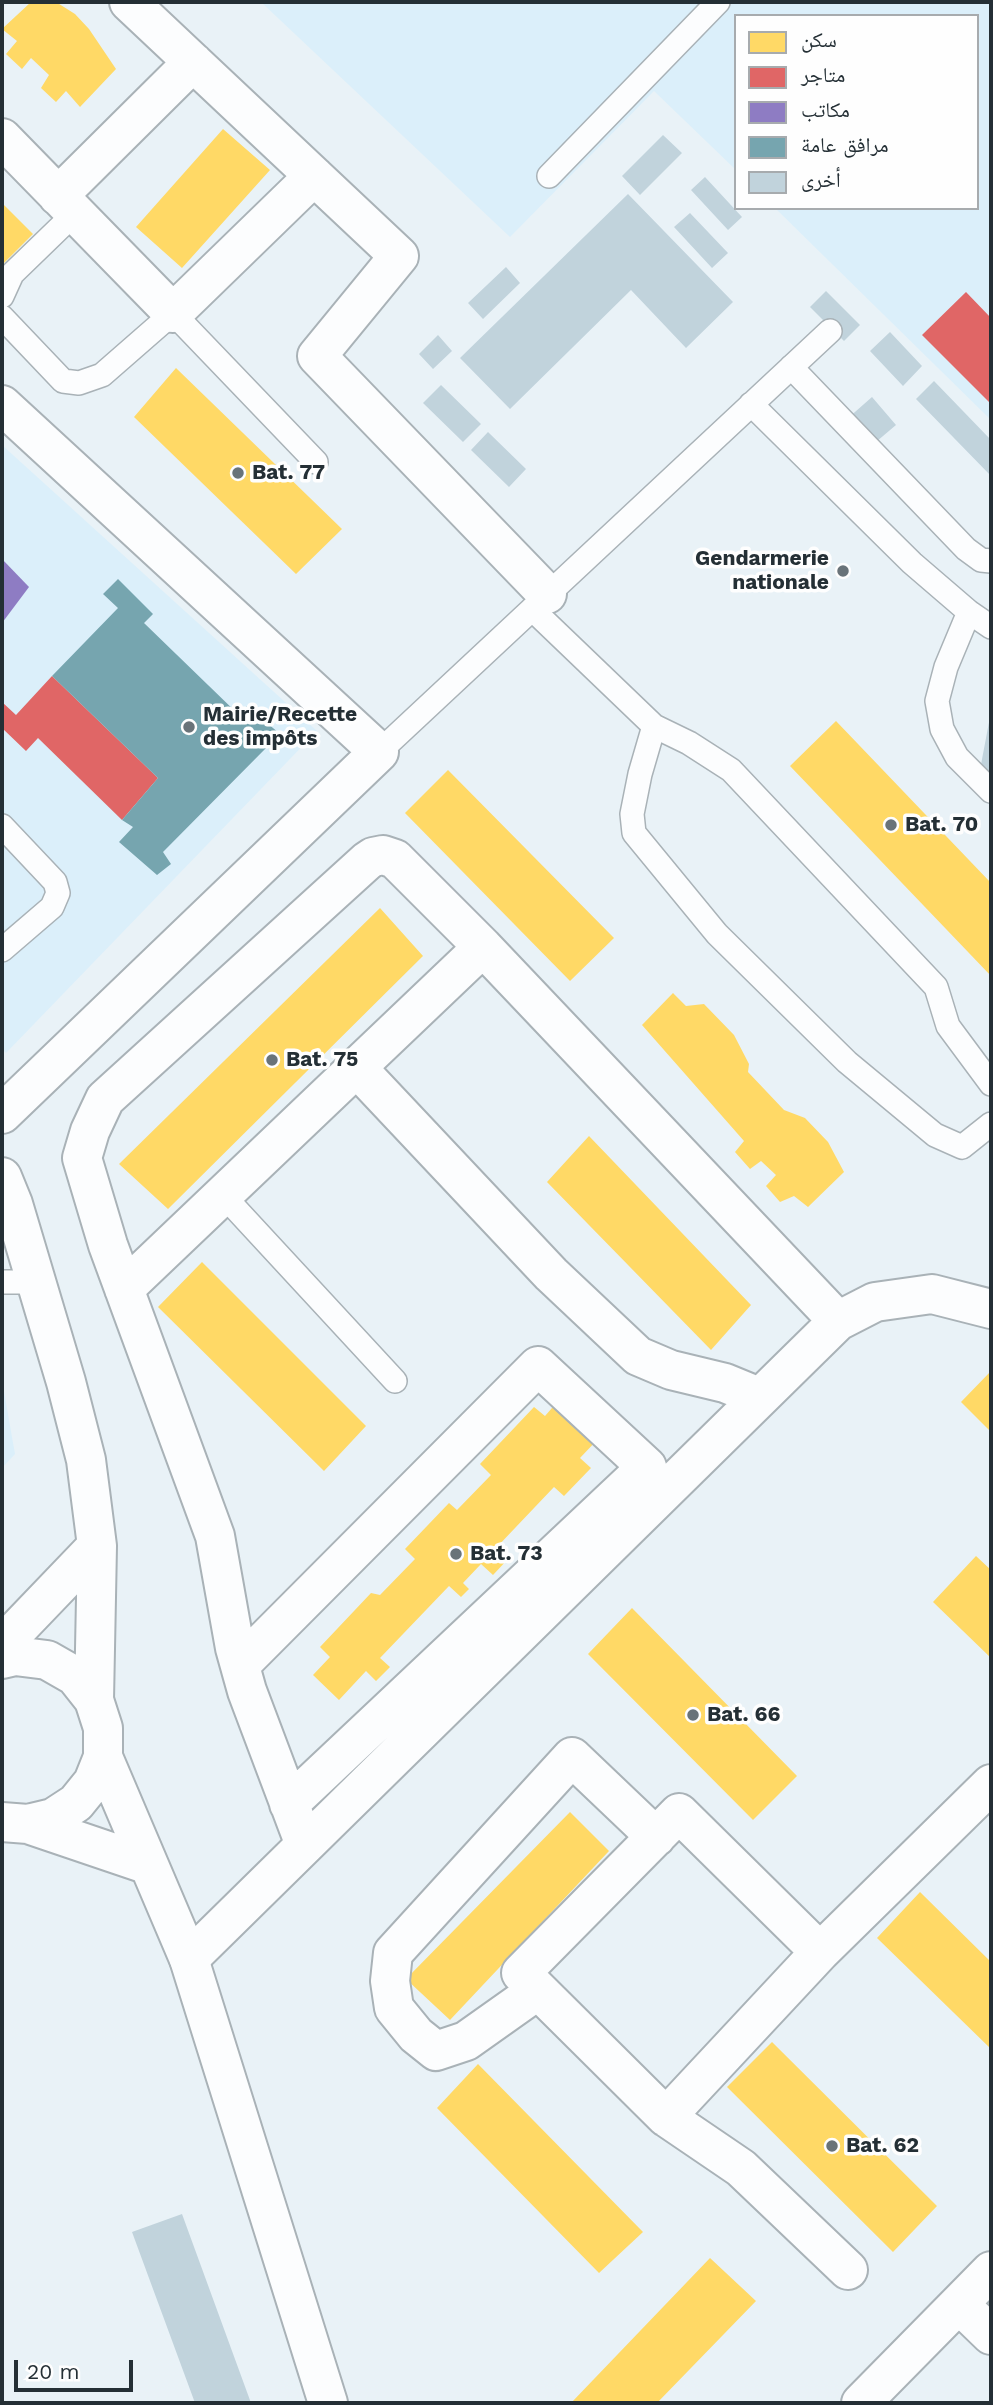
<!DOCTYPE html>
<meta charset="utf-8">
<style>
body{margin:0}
#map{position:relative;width:993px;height:2405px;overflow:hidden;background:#e9f2f7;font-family:"Work Sans","Noto Naskh Arabic",sans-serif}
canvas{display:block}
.frame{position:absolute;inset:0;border:4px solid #242f35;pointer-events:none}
.legend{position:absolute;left:734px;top:14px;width:245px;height:196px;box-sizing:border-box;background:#fefefe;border:2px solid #a7abae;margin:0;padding:9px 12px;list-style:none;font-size:21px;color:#242f35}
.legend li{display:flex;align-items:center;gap:14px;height:35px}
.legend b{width:35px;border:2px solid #a7abae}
.scale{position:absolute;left:14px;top:2360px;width:119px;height:32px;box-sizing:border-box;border:4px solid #242f35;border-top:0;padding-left:9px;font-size:21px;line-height:24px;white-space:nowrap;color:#242f35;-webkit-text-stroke:5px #fefefe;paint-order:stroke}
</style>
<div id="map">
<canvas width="993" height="2405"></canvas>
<div class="frame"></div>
<ul class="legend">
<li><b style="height:19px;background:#ffd966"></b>سكن</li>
<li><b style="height:19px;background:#e06666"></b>متاجر</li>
<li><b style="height:19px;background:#8e7cc3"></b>مكاتب</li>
<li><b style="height:19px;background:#76a5af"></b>مرافق عامة</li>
<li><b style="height:19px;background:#c1d3dc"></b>أخرى</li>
</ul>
<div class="scale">20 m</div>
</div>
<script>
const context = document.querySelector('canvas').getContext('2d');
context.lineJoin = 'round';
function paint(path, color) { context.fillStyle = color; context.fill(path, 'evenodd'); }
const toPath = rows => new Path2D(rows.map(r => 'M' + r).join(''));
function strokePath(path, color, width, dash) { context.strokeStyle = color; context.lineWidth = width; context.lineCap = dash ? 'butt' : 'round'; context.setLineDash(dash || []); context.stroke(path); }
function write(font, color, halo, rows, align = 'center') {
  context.font = font + ' "Work Sans",sans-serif'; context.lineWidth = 7; context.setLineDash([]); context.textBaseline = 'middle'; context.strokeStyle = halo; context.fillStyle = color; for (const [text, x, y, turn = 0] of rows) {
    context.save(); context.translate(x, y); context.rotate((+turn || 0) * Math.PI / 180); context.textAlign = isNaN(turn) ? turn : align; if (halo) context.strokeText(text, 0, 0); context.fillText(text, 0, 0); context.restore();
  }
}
paint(toPath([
 [261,2,991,2,991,420,775,208,977,208,977,16,736,16,736,170,654,91,510,237],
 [2,445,317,731,6,1053,2,1049],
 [2,1380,15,1454,2,1468]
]), '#dbeffa');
paint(toPath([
 [31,2,56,2,75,14,89,29,116,69,80,107,66,91,56,102,41,88,49,75,31,58,22,69,6,54,17,41,2,29],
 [223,129,270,170,182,268,136,227],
 [2,203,33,234,2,265],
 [176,368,342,529,296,574,134,417],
 [836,721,991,883,991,976,790,766],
 [448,770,614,938,570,981,405,813],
 [380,908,423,956,168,1209,119,1164],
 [673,993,686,1006,704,1004,734,1035,749,1064,748,1072,784,1110,805,1118,828,1142,844,1172,808,1207,794,1196,780,1202,766,1186,776,1175,761,1161,750,1169,735,1152,744,1141,642,1025],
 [589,1136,751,1305,711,1350,547,1182],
 [202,1262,366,1426,324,1471,158,1307],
 [991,1371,991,1432,961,1402],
 [558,1401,598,1439,580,1458,591,1468,564,1496,554,1487,496,1548,508,1559,493,1575,481,1564,463,1583,469,1589,461,1597,449,1586,380,1658,390,1667,376,1681,366,1671,339,1700,313,1675,330,1657,320,1647,371,1593,380,1595,415,1559,405,1549,449,1503,457,1510,491,1475,480,1464,534,1407,545,1416],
 [976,1556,991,1570,991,1658,933,1602],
 [632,1608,797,1776,753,1820,588,1654],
 [570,1812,609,1851,450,2020,406,1979],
 [920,1892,991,1962,991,2049,877,1938],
 [772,2042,937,2206,893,2252,727,2087],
 [478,2064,643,2232,599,2273,437,2108],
 [710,2258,756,2301,657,2403,571,2403]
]), '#ffd966');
paint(toPath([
 [966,292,991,318,991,404,922,335],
 [52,676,158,778,122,820,38,738,26,751,2,728,2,702,16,715]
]), '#e06666');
paint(toPath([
 [2,559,29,587,2,623]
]), '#8e7cc3');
paint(toPath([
 [118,579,153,614,144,623,240,716,247,706,286,739,275,753,267,747,163,852,171,864,157,875,119,842,133,827,122,820,158,778,52,676,118,608,103,594]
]), '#76a5af');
paint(toPath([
 [663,135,682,153,640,195,622,176],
 [705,177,742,217,728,230,691,190],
 [628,194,733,302,686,348,631,290,510,409,460,358],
 [690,213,728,253,712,268,674,227],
 [506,267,520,283,483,319,468,303],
 [826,291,860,325,844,341,810,307],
 [890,332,922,366,903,386,870,351],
 [438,335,452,351,433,369,419,354],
 [934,381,991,440,991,476,916,399],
 [441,385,481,424,463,442,423,403],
 [872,397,896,425,870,447,847,419],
 [488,432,526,469,509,487,471,450],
 [990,717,991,718,991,777,979,775],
 [182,2214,251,2403,195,2403,132,2232]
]), '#c1d3dc');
const service = toPath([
 [549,176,718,2],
 [2,296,12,274,75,213],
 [2,317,63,381,79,383,102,375,173,313,316,462],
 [791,367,966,549,981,560,991,561],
 [751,404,912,563,969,612,991,627],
 [532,609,654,726,689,743,731,770,936,987,948,1026,991,1084],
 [969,612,946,667,937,701,942,729,957,757,991,791],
 [654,726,640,774,632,814,634,833,717,934,847,1062,935,1135,962,1147,991,1124],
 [379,752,830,331],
 [2,826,55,882,58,893,52,907,2,950],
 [223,1195,395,1381],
 [2,1282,36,1282]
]);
const minor = toPath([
 [129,2,399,256,317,356,547,594],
 [2,138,173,313,314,176],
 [58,196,193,62],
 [2,405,379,752,2,1114],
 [357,1068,551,1274,638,1356,671,1370,725,1383,759,1397],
 [2,1177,13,1204,66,1382,86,1460,97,1546],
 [124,1289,483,947],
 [2,1645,97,1546,94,1700],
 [240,1665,538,1366,647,1467,289,1804],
 [305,1845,247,1691,235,1648,215,1536,108,1245,82,1158,90,1131,105,1099,367,861,373,857,383,855,395,859,483,947,838,1321],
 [820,1952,679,1813,521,1973,666,2117,820,1952,991,1784],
 [189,1959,838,1321,875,1302,932,1294,991,1309],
 [538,1990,466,2041,436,2051,416,2035,394,2008,390,1981,393,1953,572,1757,656,1837],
 [666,2117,741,2168,848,2270],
 [959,2304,991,2335],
 [861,2403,991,2271]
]);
const tertiary = toPath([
 [2,1659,15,1656,47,1660,75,1676,94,1700,103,1728,103,1757,93,1782,76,1803,53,1818,28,1824,2,1822],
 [103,1757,189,1959,328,2403],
 [28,1824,149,1865]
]);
strokePath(service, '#a9b2b7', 26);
strokePath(minor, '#a9b2b7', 42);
strokePath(tertiary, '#a9b2b7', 42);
strokePath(service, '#fcfdfe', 23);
strokePath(minor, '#fcfdfe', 38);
strokePath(tertiary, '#fcfdfe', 38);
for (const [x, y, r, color] of [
 [238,473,7,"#697379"],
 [843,571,7,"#697379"],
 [189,727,7,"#697379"],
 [891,825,7,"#697379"],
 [272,1060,7,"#697379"],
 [456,1554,7,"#697379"],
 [693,1715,7,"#697379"],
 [832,2146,7,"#697379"]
]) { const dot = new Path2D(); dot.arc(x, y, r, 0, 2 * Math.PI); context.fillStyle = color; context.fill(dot); strokePath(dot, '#fefefe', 2.5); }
write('bold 21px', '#242f35', '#fefefe', [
 ["Bat. 77",252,473],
 ["Gendarmerie",829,559,"right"],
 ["nationale",829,583,"right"],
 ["Mairie/Recette",203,715],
 ["des impôts",203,739],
 ["Bat. 70",905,825],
 ["Bat. 75",286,1060],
 ["Bat. 73",470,1554],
 ["Bat. 66",707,1715],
 ["Bat. 62",846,2146]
], 'left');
</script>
